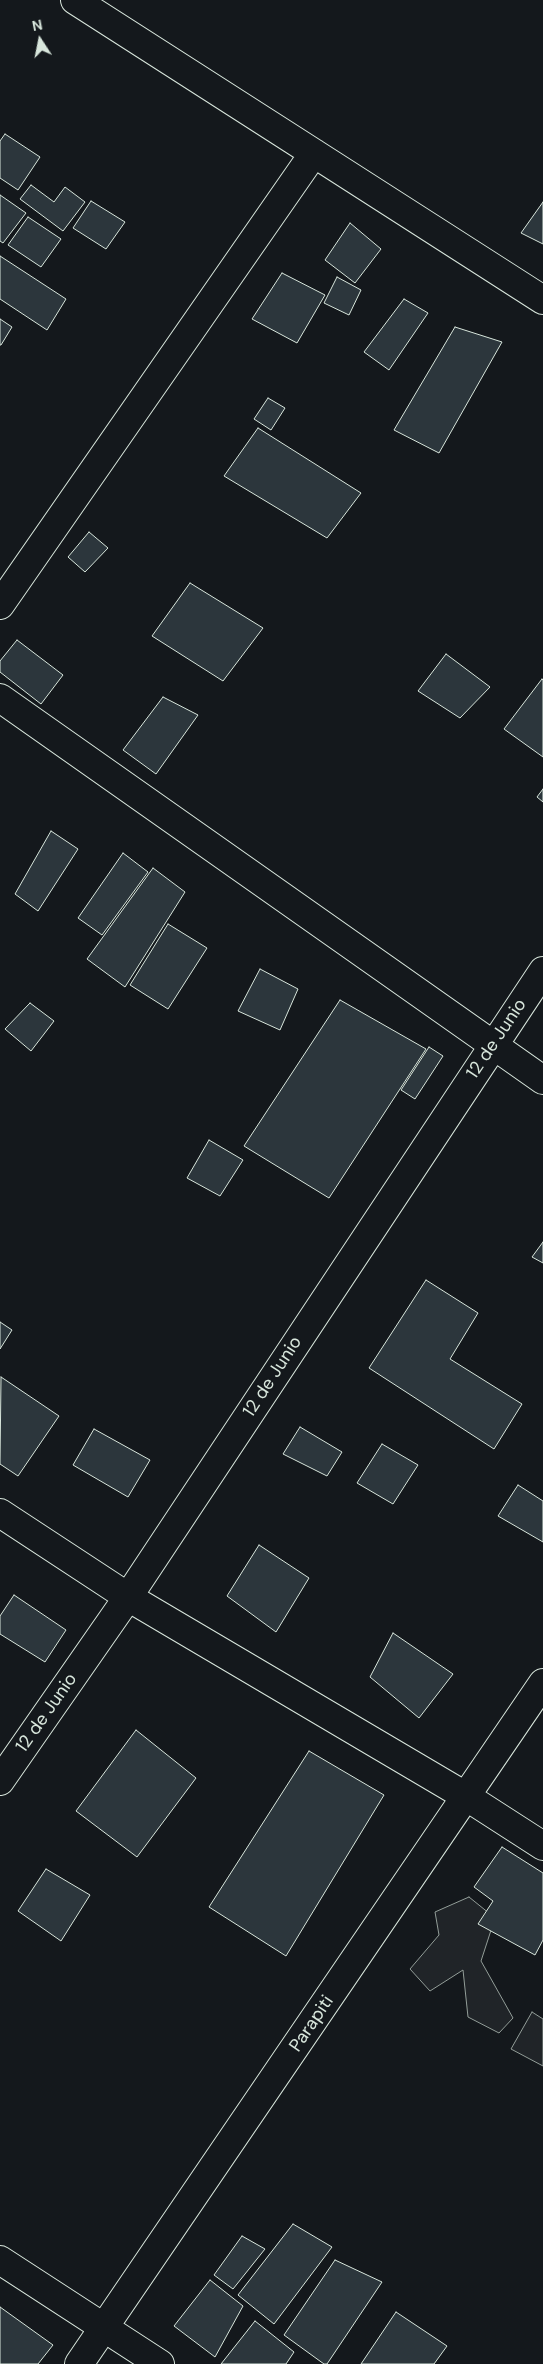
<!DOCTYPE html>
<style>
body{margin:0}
#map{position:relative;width:543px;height:2364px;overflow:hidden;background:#14181c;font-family:"DM Sans",sans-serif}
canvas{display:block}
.north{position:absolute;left:15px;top:15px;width:50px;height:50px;-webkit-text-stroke:4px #14181c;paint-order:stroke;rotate:349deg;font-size:14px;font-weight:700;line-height:20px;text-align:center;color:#d8e6dc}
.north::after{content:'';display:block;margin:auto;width:18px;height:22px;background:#d8e6dc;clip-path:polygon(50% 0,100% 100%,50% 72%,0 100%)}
</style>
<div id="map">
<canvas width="543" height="2364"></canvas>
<div class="north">N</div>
</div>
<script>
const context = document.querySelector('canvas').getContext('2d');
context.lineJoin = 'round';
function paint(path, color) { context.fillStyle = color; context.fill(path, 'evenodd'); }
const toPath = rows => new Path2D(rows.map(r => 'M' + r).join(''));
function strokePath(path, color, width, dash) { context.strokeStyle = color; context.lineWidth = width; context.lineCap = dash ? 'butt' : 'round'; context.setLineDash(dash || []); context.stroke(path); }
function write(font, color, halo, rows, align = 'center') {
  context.font = font + ' "DM Sans",sans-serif'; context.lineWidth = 4; context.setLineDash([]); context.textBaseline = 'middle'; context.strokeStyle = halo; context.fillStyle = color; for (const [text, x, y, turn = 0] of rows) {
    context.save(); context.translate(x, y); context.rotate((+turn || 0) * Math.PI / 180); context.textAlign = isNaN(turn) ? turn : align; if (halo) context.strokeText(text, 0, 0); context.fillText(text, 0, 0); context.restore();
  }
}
const green = toPath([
 [469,1897,495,1918,481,1961,513,2018,499,2033,468,2017,463,1970,430,1991,410,1969,439,1935,435,1912,469,1897],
 [532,2012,543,2019,543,2066,511,2049,532,2012]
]);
paint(green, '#202428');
strokePath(green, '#939e99', 1);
const building = toPath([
 [5,134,40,157,18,190,0,178,0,141,5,134],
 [31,185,54,202,65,187,85,202,63,231,20,199,31,185],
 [0,195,26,213,3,243,0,241,0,195],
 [91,201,125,222,106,249,73,228,91,201],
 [543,202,543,244,521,233,543,202],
 [28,217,61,239,41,267,8,245,28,217],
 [350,223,381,249,355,283,325,260,350,223],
 [0,256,66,299,47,330,0,299,0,256],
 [282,273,325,295,297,343,252,319,282,273],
 [337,277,361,290,349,315,324,303,337,277],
 [404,299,428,313,389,370,364,352,404,299],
 [0,319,12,327,1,345,0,345,0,319],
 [455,327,502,342,439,453,394,430,455,327],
 [268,398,285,408,271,430,254,419,268,398],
 [258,428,361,493,327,538,224,476,258,428],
 [89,532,108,548,85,572,68,557,89,532],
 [190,583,263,628,223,681,152,636,190,583],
 [17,640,63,675,41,704,0,672,0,661,17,640],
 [446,654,490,687,460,718,418,691,446,654],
 [542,679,543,680,543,757,504,729,542,679],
 [163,697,198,715,156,774,123,750,163,697],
 [543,789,543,802,537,797,543,789],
 [51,831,78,849,38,911,15,894,51,831],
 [123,853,148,872,102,935,78,918,123,853],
 [153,868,185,892,125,987,87,959,153,868],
 [168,924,207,948,168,1009,130,985,168,924],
 [260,969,298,989,280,1030,238,1011,260,969],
 [340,1000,426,1049,329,1198,244,1146,340,1000],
 [30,1003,54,1021,31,1051,5,1029,30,1003],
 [429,1047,443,1056,415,1099,401,1090,429,1047],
 [209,1140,243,1160,220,1196,187,1178,209,1140],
 [543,1242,543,1263,532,1257,543,1242],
 [426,1280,478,1313,450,1359,522,1404,494,1449,369,1368,426,1280],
 [0,1322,12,1330,0,1349,0,1322],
 [1,1377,59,1416,18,1476,0,1464,1,1377],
 [300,1427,342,1452,327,1476,283,1454,300,1427],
 [94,1429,150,1460,128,1497,73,1465,94,1429],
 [382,1444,418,1465,393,1504,357,1483,382,1444],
 [518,1485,543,1501,543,1542,498,1516,518,1485],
 [259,1545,309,1578,276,1632,227,1596,259,1545],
 [14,1595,66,1630,45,1662,0,1634,0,1616,14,1595],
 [393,1633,453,1674,419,1718,370,1677,393,1633],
 [136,1730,196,1778,137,1857,76,1811,136,1730],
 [309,1751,384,1795,286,1956,209,1907,309,1751],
 [502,1847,543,1873,543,1940,535,1955,478,1924,493,1901,474,1887,502,1847],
 [46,1869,90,1895,61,1941,18,1911,46,1869],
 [293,2224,332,2247,274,2324,238,2295,293,2224],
 [242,2236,265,2249,233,2289,214,2275,242,2236],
 [335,2260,382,2282,327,2364,324,2364,284,2335,335,2260],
 [210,2280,243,2306,215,2357,174,2326,210,2280],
 [0,2307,53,2345,38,2364,0,2364,0,2307],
 [396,2312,447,2346,434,2364,361,2364,396,2312],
 [255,2321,294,2352,286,2364,221,2364,255,2321]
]);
paint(building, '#2c363c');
strokePath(building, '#d8e6dc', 1);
const street = toPath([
 [75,0,543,300],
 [0,605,314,153],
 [0,698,543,1080],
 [0,1513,128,1597,467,1797,543,1846],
 [0,1781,128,1597,543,971],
 [0,2260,160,2364],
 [79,2364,543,1683]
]);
strokePath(street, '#d8e6dc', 30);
strokePath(street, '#14181c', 28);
write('18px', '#d8e6dc', '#14181c', [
 ["12 de Junio",497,1039,-56],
 ["12 de Junio",273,1377,-57],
 ["12 de Junio",47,1713,-55],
 ["Parapiti",312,2024,-56]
]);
</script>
